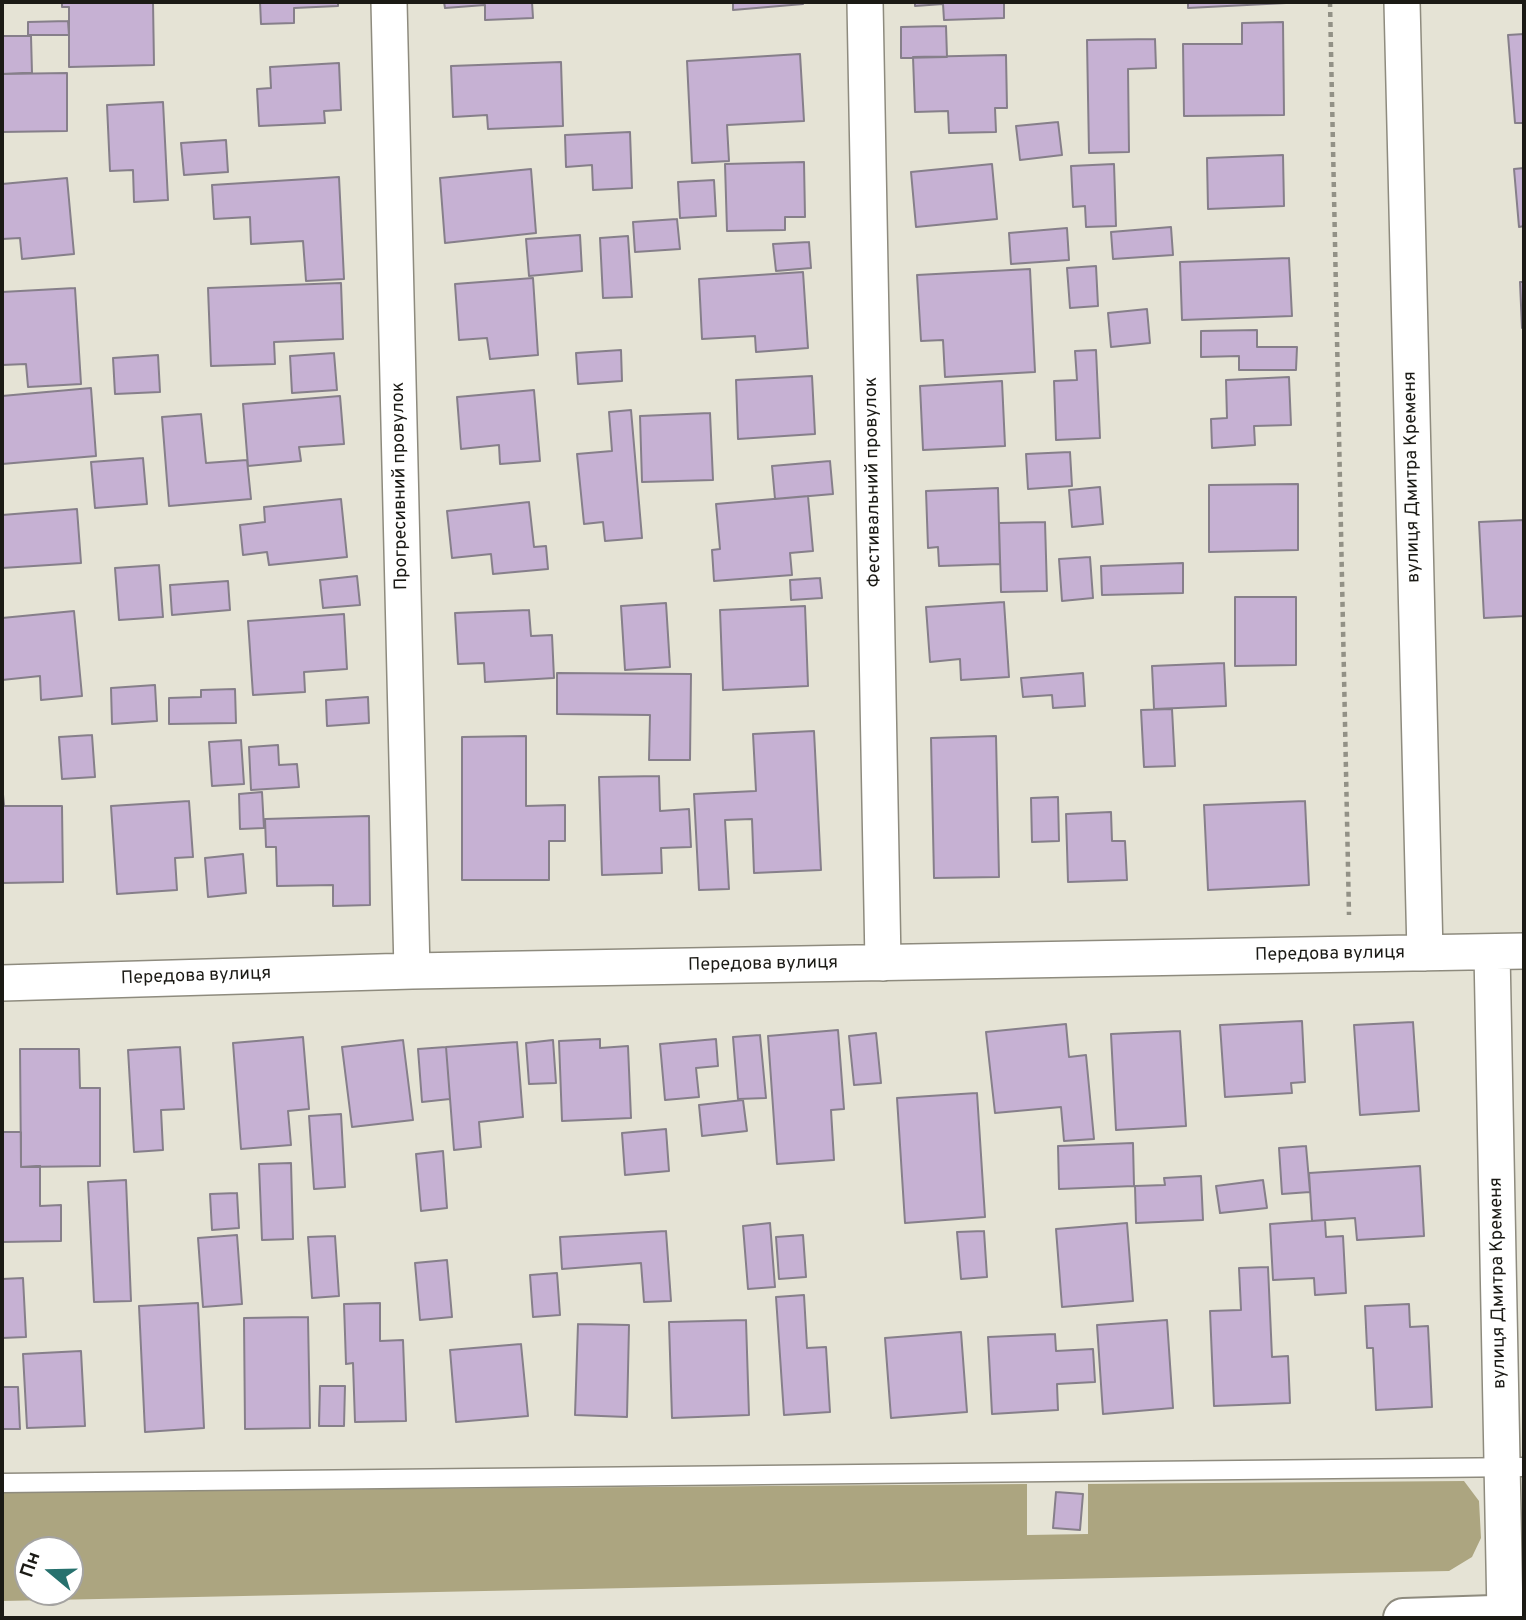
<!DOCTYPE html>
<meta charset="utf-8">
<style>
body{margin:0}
#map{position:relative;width:1526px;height:1620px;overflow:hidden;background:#e5e3d5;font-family:Overpass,sans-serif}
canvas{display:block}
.frame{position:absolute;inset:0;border:4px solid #1b1a15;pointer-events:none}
.north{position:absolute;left:14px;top:1536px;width:70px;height:70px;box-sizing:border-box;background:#fff;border:2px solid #a4a3a1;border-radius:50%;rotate:289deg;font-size:19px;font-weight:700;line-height:28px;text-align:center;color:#1b1a15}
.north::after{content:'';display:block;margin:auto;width:24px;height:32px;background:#27716e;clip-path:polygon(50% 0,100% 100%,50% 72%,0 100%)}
</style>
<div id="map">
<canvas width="1526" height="1620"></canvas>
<div class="frame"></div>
<div class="north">Пн</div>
</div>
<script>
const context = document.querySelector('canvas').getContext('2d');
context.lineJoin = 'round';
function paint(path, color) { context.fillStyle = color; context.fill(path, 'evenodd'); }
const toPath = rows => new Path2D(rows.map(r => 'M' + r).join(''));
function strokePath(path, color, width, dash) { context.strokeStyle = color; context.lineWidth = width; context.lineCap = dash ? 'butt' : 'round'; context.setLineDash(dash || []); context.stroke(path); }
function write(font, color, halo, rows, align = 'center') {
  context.font = font + ' Overpass,sans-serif'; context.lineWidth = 5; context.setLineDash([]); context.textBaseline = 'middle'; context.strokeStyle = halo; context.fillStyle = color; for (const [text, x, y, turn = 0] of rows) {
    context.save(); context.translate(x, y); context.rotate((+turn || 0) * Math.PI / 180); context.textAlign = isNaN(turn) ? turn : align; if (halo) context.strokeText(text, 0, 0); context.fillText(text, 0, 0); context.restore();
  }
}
paint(toPath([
 [1464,1481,1479,1501,1481,1538,1472,1557,1449,1571,2,1601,2,1492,1027,1484,1027,1535,1088,1534,1088,1484],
 [28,1550,70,1550,70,1592,28,1592]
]), '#aca580');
const building = toPath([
 [62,2,153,2,154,65,69,67,69,7,62,7,62,2],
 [260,2,338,2,338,6,294,8,294,23,261,24,260,2],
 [444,2,532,2,533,18,485,20,485,5,445,8,444,2],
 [733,2,803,2,803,4,733,10,733,2],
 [915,2,1004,2,1004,18,944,20,943,4,915,6,915,2],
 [1188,2,1286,2,1286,3,1188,8,1188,2],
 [68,21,69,35,28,35,28,22,68,21],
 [1283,22,1284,115,1184,116,1183,44,1242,44,1242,23,1283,22],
 [946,26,947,57,901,58,901,27,946,26],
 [1524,34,1524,123,1515,123,1508,35,1524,34],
 [2,36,31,36,32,73,2,74,2,36],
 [1155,39,1156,68,1128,69,1129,152,1089,153,1087,40,1155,39],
 [800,54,804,121,727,125,729,161,692,163,687,61,800,54],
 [1006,55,1007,108,995,108,996,132,949,133,948,111,915,112,913,57,1006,55],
 [561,62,563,126,488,129,487,115,453,117,451,66,561,62],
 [339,63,341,110,324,111,325,123,259,126,257,89,271,88,270,67,339,63],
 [67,73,67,131,2,132,2,74,67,73],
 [163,102,168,200,134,202,133,170,110,171,107,105,163,102],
 [1058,122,1062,155,1020,160,1016,126,1058,122],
 [630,132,632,188,593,190,592,165,566,167,565,135,630,132],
 [226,140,228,172,184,175,181,143,226,140],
 [1283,155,1284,206,1208,209,1207,158,1283,155],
 [804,162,805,217,785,217,785,230,727,231,725,164,804,162],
 [992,164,997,219,916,227,911,172,992,164],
 [1114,164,1116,226,1086,227,1085,206,1073,207,1071,166,1114,164],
 [1524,168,1524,226,1519,227,1514,169,1524,168],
 [531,169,536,233,445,243,440,178,531,169],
 [339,177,344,279,306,281,303,241,251,244,250,217,214,219,212,185,339,177],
 [67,178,74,254,22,259,20,238,2,239,2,184,67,178],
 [714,180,716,216,680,218,678,182,714,180],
 [677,219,680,249,635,252,633,222,677,219],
 [1171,227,1173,255,1113,259,1111,232,1171,227],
 [1067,228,1069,260,1011,264,1009,233,1067,228],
 [580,235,582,271,529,276,526,239,580,235],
 [628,236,632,297,603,298,600,238,628,236],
 [809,242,811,268,776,271,773,244,809,242],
 [1289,258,1292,316,1182,320,1180,262,1289,258],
 [1096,266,1098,306,1070,308,1067,268,1096,266],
 [1030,269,1035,372,945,377,943,340,921,341,917,275,1030,269],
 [803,272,808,348,756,352,755,336,702,339,699,279,803,272],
 [533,278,538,355,490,359,487,338,459,340,455,284,533,278],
 [1520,282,1524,282,1524,328,1522,328,1520,282],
 [341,283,343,339,274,342,275,364,211,366,208,288,341,283],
 [75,288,81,384,28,387,26,364,2,365,2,292,75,288],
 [1147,309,1150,343,1111,347,1108,313,1147,309],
 [1257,330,1257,347,1297,347,1296,370,1239,370,1239,356,1201,357,1201,331,1257,330],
 [621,350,622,381,578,384,576,353,621,350],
 [1096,350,1100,438,1056,440,1054,381,1077,380,1075,351,1096,350],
 [334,353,337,390,292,393,290,356,334,353],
 [158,355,160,392,115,394,113,358,158,355],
 [812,376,815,434,738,439,736,380,812,376],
 [1289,377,1291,425,1254,426,1255,445,1212,448,1211,419,1227,418,1226,380,1289,377],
 [1002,381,1005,446,923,450,920,386,1002,381],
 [91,388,96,456,2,464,2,396,91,388],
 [534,390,540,461,500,464,499,445,461,449,457,397,534,390],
 [340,396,344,444,299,447,301,461,248,466,243,404,340,396],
 [631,410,642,538,605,541,603,522,584,524,577,454,612,451,609,412,631,410],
 [710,413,713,480,642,482,640,416,710,413],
 [201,414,206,463,247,460,251,499,169,506,162,417,201,414],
 [1070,452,1072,486,1028,489,1026,454,1070,452],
 [143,458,147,504,95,508,91,462,143,458],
 [830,461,833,494,775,499,772,466,830,461],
 [1298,484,1298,550,1209,552,1209,485,1298,484],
 [1100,487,1103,524,1072,527,1069,490,1100,487],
 [998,488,1000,564,939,566,938,547,928,548,926,491,998,488],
 [808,496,813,551,790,553,792,575,714,581,712,550,720,549,716,504,808,496],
 [341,499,347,557,269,565,267,552,243,555,240,525,265,522,264,507,341,499],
 [529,502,534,547,546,546,548,569,493,574,491,554,452,558,447,511,529,502],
 [77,509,81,563,2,568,2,515,77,509],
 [1524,520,1524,616,1484,618,1479,522,1524,520],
 [1045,522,1047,591,1001,592,999,523,1045,522],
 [1090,557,1093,598,1062,601,1059,559,1090,557],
 [1183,563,1183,593,1102,595,1101,566,1183,563],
 [159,565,163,617,119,620,115,568,159,565],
 [357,576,360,605,323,608,320,580,357,576],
 [820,578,822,598,791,600,790,580,820,578],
 [228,581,230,610,172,615,170,585,228,581],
 [1235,597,1296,597,1296,665,1235,666,1235,597],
 [1004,602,1009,677,961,680,960,659,930,662,926,607,1004,602],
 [666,603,670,667,625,670,621,606,666,603],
 [805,606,808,686,723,690,720,610,805,606],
 [529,610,531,636,552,635,554,678,485,682,484,663,458,664,455,613,529,610],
 [74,611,82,696,41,700,40,676,2,680,2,618,74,611],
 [344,614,347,669,304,672,305,692,253,695,248,621,344,614],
 [1224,663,1226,706,1154,709,1152,666,1224,663],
 [557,673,691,674,690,760,649,760,650,715,557,714,557,673],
 [1083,673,1085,706,1053,708,1052,695,1023,697,1021,678,1083,673],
 [155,685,157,721,112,724,111,688,155,685],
 [235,689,236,723,169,724,169,698,201,697,201,690,235,689],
 [368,697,369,723,327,726,326,700,368,697],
 [1172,709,1175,766,1144,767,1141,710,1172,709],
 [814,731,821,870,754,873,752,819,725,820,729,889,699,890,694,794,756,791,753,734,814,731],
 [92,735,95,777,62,779,59,737,92,735],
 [526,736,526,806,565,805,565,841,549,841,549,880,462,880,462,737,526,736],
 [996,736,999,877,934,878,931,738,996,736],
 [241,740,244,784,212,786,209,742,241,740],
 [278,745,279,765,297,764,299,787,251,790,249,747,278,745],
 [659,776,660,811,689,809,691,847,661,848,662,873,602,875,599,777,659,776],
 [2,783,4,806,62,806,63,882,2,883,2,783],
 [262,792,264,828,240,829,239,794,262,792],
 [1058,797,1059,841,1032,842,1031,798,1058,797],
 [189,801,193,857,175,858,177,890,117,894,111,806,189,801],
 [1305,801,1309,885,1208,890,1204,805,1305,801],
 [1111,812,1112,841,1125,841,1127,880,1068,882,1066,814,1111,812],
 [369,816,370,905,333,906,333,885,277,886,276,847,266,847,265,819,369,816],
 [243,854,246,893,208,897,205,858,243,854],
 [1302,1021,1305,1082,1291,1083,1292,1093,1225,1097,1220,1025,1302,1021],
 [1413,1022,1419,1111,1360,1115,1354,1025,1413,1022],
 [1066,1024,1069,1057,1086,1055,1094,1139,1064,1141,1061,1107,995,1113,986,1032,1066,1024],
 [838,1030,844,1109,831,1110,834,1160,777,1164,768,1036,838,1030],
 [1180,1031,1186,1126,1116,1130,1111,1034,1180,1031],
 [876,1033,881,1083,854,1085,849,1036,876,1033],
 [760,1035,766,1098,738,1099,733,1037,760,1035],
 [303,1037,309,1109,288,1111,291,1145,241,1149,233,1043,303,1037],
 [600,1039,600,1048,628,1046,631,1118,562,1121,559,1041,600,1039],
 [716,1039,718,1066,696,1068,699,1097,665,1100,660,1044,716,1039],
 [403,1040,413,1120,352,1127,342,1047,403,1040],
 [553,1040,556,1083,529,1084,526,1043,553,1040],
 [517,1042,523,1117,479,1122,481,1147,454,1150,446,1047,517,1042],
 [180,1047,184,1109,161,1110,163,1150,134,1152,128,1050,180,1047],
 [446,1047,450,1099,422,1102,418,1049,446,1047],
 [20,1049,79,1049,80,1088,100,1088,100,1166,21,1167,20,1049],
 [977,1093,985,1217,905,1223,897,1098,977,1093],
 [743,1100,747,1131,702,1136,699,1105,743,1100],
 [341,1114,345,1187,314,1189,309,1116,341,1114],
 [666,1129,669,1171,625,1175,622,1133,666,1129],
 [2,1132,21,1132,21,1167,40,1166,40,1206,61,1205,61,1241,2,1242,2,1132],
 [1133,1143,1134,1186,1059,1189,1058,1146,1133,1143],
 [1306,1146,1310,1192,1282,1194,1279,1148,1306,1146],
 [443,1151,447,1208,421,1211,416,1154,443,1151],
 [291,1163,293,1239,262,1240,259,1164,291,1163],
 [1420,1166,1424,1236,1357,1240,1355,1218,1312,1221,1309,1173,1420,1166],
 [1201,1176,1203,1220,1136,1223,1135,1186,1165,1185,1164,1178,1201,1176],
 [126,1180,131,1301,94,1302,88,1182,126,1180],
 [1263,1180,1267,1208,1220,1213,1216,1186,1263,1180],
 [237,1193,239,1228,212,1230,210,1194,237,1193],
 [1325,1220,1326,1237,1343,1236,1346,1293,1315,1295,1314,1278,1273,1280,1270,1224,1325,1220],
 [770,1223,775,1287,748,1289,743,1226,770,1223],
 [1127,1223,1133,1301,1062,1307,1056,1229,1127,1223],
 [666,1231,671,1301,644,1302,641,1263,562,1269,560,1237,666,1231],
 [984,1231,987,1277,961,1279,957,1232,984,1231],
 [237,1235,242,1304,203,1307,198,1238,237,1235],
 [803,1235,806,1277,779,1279,776,1237,803,1235],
 [335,1236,339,1296,312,1298,308,1237,335,1236],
 [447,1260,452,1317,420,1320,415,1263,447,1260],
 [1268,1267,1272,1357,1288,1356,1290,1403,1214,1406,1210,1311,1241,1310,1239,1268,1268,1267],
 [557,1273,560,1315,533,1317,530,1275,557,1273],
 [23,1278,26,1337,2,1338,2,1279,23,1278],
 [804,1295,807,1348,826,1347,830,1412,784,1415,776,1297,804,1295],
 [198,1303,204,1428,145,1432,139,1306,198,1303],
 [380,1303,380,1341,403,1340,406,1421,355,1422,353,1363,346,1364,344,1304,380,1303],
 [1409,1304,1410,1327,1428,1326,1432,1407,1376,1410,1373,1348,1367,1348,1365,1306,1409,1304],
 [308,1317,310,1428,245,1429,244,1318,308,1317],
 [746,1320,749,1415,672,1418,669,1322,746,1320],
 [1167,1320,1173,1408,1103,1414,1097,1325,1167,1320],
 [578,1324,629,1325,627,1417,575,1415,578,1324],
 [961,1332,967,1412,891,1418,885,1338,961,1332],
 [1055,1334,1056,1351,1093,1349,1095,1382,1057,1384,1058,1410,992,1414,988,1337,1055,1334],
 [521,1344,528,1416,456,1422,450,1350,521,1344],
 [81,1351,85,1426,27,1428,23,1354,81,1351],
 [320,1386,345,1386,344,1426,319,1426,320,1386],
 [2,1387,18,1387,20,1429,2,1429,2,1387],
 [1056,1492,1083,1494,1080,1530,1053,1528,1056,1492]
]);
paint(building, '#c6b1d3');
strokePath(building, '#867f8a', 2);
const lane = toPath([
 [2,1483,1524,1467]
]);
const street = toPath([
 [389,2,412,971],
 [865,2,883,963],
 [1402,2,1425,953],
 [1492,952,1505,1615],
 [2,983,412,971,1524,951]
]);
const secondary = toPath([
 [1403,1618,1524,1614]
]);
strokePath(lane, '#8e8b7e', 21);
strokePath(street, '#8e8b7e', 38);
strokePath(secondary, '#8e8b7e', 42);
strokePath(toPath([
 [1330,2,1349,915]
]), '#929186', 4.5, [5, 5]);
strokePath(lane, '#fff', 18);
strokePath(street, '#fff', 35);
strokePath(secondary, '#fff', 38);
write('18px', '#1b1a15', '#fff', [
 ["вулиця Дмитра Кременя",1413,477,-91],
 ["Фестивальний провулок",874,482,-91],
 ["Прогресивний провулок",401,486,-91],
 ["Передова вулиця",1330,955,-1],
 ["Передова вулиця",763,965,-1],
 ["Передова вулиця",196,977,-2],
 ["вулиця Дмитра Кременя",1499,1283,-91]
]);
</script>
